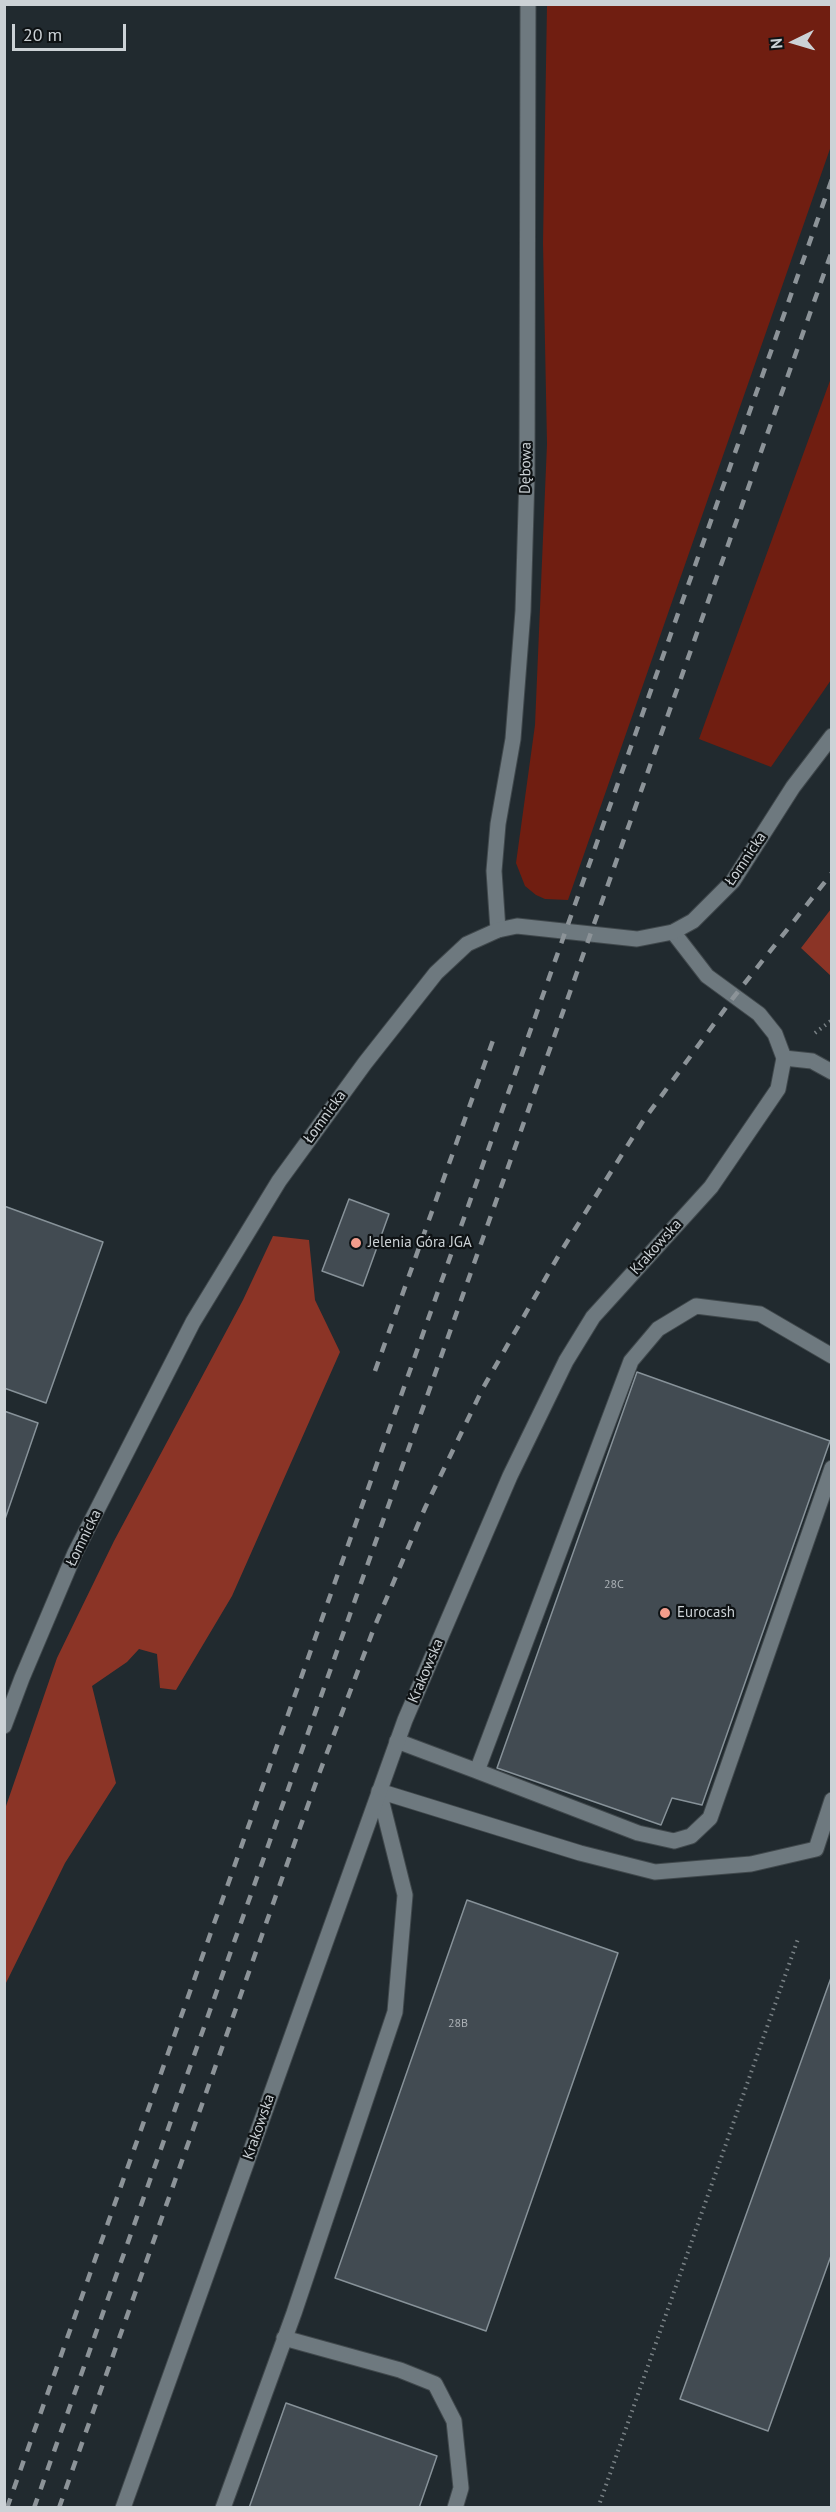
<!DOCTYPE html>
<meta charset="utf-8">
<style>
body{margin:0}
#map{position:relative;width:836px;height:2512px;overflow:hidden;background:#212a2f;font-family:"PT Sans",sans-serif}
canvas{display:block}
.frame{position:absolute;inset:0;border:6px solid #ccd2d6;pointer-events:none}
.north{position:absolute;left:764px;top:12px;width:60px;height:60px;-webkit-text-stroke:4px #0e1214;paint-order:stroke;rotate:265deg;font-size:16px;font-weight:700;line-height:24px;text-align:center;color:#ccd2d6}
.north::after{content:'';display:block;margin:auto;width:21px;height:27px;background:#ccd2d6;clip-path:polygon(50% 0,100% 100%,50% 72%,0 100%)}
.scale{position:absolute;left:12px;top:24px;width:114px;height:27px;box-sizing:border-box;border:3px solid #ccd2d6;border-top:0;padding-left:8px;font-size:18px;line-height:21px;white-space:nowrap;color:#ccd2d6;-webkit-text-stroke:4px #0e1214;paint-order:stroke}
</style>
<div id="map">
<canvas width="836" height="2512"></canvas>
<div class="frame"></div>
<div class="north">N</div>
<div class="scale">20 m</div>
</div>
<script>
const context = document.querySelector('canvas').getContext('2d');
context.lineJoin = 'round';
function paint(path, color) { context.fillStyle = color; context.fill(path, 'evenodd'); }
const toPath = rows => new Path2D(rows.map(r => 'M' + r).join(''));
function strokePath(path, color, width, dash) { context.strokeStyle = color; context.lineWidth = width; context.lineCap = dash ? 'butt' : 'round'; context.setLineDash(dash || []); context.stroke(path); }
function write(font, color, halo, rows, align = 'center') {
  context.font = font + ' "PT Sans",sans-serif'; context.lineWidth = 4.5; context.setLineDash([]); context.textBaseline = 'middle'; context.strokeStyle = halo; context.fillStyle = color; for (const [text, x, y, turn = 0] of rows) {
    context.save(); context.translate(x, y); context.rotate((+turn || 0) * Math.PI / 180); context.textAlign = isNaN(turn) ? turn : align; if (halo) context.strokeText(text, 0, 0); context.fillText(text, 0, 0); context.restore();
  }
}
paint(toPath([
 [547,5,832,5,831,146,568,900,545,899,536,895,525,886,516,863,535,725,547,444,543,243],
 [831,378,831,680,771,767,699,739]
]), '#701e11');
paint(toPath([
 [831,909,831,976,801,948],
 [273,1236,309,1240,315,1300,340,1352,232,1596,176,1690,160,1688,157,1654,139,1649,127,1662,92,1686,116,1783,65,1863,5,1985,5,1809,57,1658,114,1541,243,1300]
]), '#8b3426');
const building = toPath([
 [349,1199,389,1214,363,1286,322,1271,349,1199],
 [4,1206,103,1242,46,1403,4,1388,4,1206],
 [637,1372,830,1441,702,1805,672,1798,661,1825,497,1768,637,1372],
 [4,1411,38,1423,4,1522,4,1411],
 [467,1900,618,1953,486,2331,335,2278,467,1900],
 [832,1975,832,2253,768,2431,680,2399,832,1975],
 [286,2403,437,2456,419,2508,249,2508,286,2403]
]);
paint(building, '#424b52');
strokePath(building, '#879299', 1.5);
const lane = toPath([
 [784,1058,812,1061,832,1072],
 [397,1741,477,1771,631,1361,658,1329,696,1306,760,1314,832,1356],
 [477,1771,638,1833,674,1841,691,1836,710,1818,832,1468],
 [284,2338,400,2370,435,2384,454,2421,461,2488,455,2508],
 [223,2508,294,2313,395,2012,405,1895,379,1791,580,1853,655,1872,751,1864,816,1849,832,1800]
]);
const street = toPath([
 [498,930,494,871,498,824,513,739,523,611,527,475,528,4],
 [123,2508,405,1720,510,1476,566,1361,593,1317,711,1187,778,1089,784,1058,775,1034,759,1014,707,976,673,932]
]);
const secondary = toPath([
 [4,1726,22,1678,75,1553,193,1322,279,1181,365,1063,436,973,467,944,498,930,517,926,637,939,673,932,693,921,733,881,793,787,832,736]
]);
strokePath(lane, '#40484c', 17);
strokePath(street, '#40484c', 17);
strokePath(secondary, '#40484c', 17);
strokePath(toPath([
 [815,1033,832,1020],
 [598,2508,798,1939]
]), '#798185', 4, [1.5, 4.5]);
strokePath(lane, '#6e797f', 15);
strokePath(street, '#6e797f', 15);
strokePath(secondary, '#6e797f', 15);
strokePath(toPath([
 [375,1371,496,1032],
 [7,2508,832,179],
 [34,2508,832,251],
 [59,2508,319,1774,374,1628,425,1508,483,1388,560,1253,643,1121,733,998,832,873]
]), '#8c9398', 4.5, [10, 10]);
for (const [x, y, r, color] of [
 [356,1243,6,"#f49d8c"],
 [665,1613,6,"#f49d8c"]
]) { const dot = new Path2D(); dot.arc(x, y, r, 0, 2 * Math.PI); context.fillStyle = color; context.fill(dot); strokePath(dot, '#0e1214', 2); }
write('12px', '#aab0b5', null, [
 ["28C",614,1585],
 ["28B",458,2024]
]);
write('15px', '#ccd2d6', '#0e1214', [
 ["Dębowa",526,468,-89],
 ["Łomnicka",746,859,-56],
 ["Łomnicka",325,1117,-54],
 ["Krakowska",656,1247,-48],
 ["Łomnicka",84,1538,-64],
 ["Krakowska",426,1671,-67],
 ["Krakowska",259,2127,-71]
]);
write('15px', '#ccd2d6', '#0e1214', [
 ["Jelenia Góra JGA",368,1243],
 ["Eurocash",677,1613]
], 'left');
</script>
